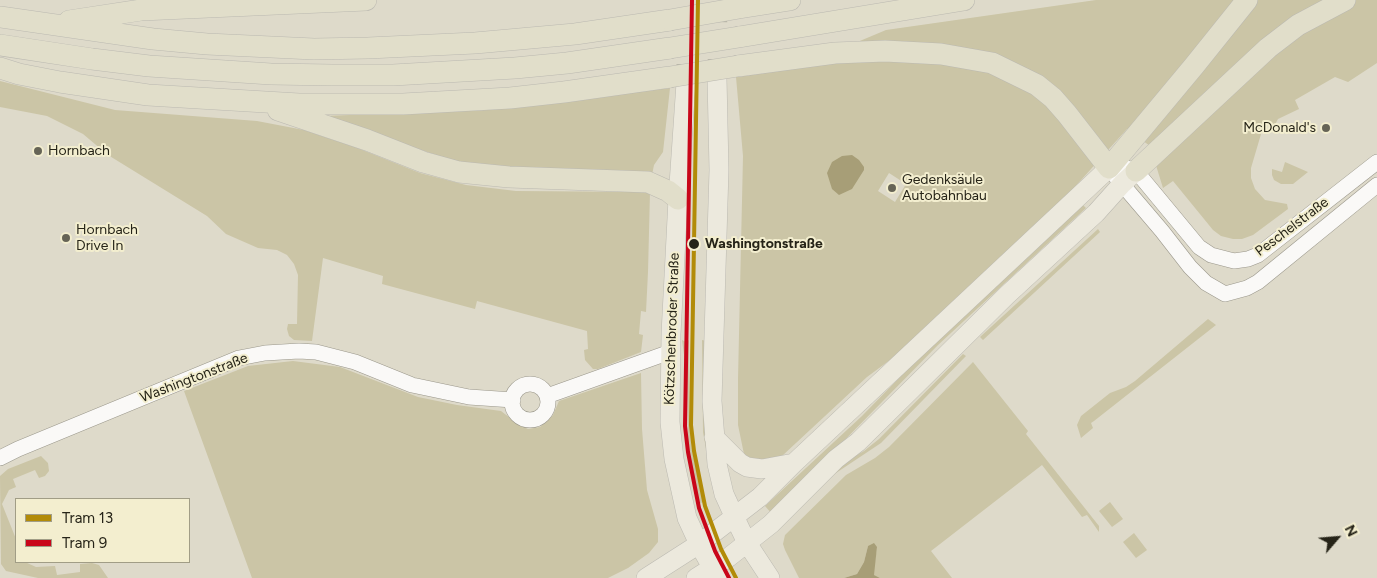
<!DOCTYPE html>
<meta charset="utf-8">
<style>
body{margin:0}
#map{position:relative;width:1377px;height:578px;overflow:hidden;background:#dedaca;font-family:Figtree,sans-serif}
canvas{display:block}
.legend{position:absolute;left:15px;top:498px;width:175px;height:65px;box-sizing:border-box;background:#f3eecf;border:1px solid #a19d86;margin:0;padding:6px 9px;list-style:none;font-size:15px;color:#262418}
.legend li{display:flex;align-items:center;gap:10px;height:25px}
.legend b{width:25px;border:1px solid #a19d86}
.north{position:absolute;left:1312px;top:513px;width:50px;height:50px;-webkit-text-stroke:4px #f3eecf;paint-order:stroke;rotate:63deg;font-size:14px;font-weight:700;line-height:20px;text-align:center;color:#262418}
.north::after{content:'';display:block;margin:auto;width:18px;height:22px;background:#262418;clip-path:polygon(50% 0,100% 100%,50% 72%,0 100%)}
</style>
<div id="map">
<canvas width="1377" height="578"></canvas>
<ul class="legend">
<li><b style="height:6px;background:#b28b08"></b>Tram 13</li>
<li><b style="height:6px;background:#c9061a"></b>Tram 9</li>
</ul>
<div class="north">N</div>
</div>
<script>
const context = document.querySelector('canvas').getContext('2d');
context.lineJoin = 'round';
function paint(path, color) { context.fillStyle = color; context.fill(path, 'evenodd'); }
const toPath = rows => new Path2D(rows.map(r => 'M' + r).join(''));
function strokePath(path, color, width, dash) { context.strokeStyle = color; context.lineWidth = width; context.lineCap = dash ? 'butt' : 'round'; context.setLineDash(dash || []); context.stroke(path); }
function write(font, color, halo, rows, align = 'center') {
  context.font = font + ' Figtree,sans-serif'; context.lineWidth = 4; context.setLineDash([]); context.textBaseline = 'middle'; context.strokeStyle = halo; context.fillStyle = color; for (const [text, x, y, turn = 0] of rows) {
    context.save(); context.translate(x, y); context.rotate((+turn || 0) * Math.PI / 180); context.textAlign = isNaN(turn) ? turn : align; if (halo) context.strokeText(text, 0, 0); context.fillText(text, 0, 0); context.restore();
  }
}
paint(toPath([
 [1096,0,1377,0,1377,63,1348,82,1335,77,1295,100,1299,109,1278,119,1273,128,1264,124,1251,168,1251,178,1255,189,1265,200,1287,204,1288,209,1253,235,1242,239,1233,239,1221,236,1213,230,1173,181,1163,188,1150,146,1127,129,1046,219,913,343,867,377,782,456,771,461,745,459,738,425,738,379,743,156,736,77,793,69,886,30],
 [889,173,906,184,895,202,878,191],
 [0,81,115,110,257,121,304,130,355,147,420,173,466,185,516,191,650,192,648,272,646,312,641,311,639,334,643,335,641,352,598,369,593,369,585,360,584,350,588,349,587,331,477,301,475,309,382,284,383,276,323,258,312,341,294,340,289,336,287,329,288,324,297,324,298,275,294,264,287,255,277,250,258,248,226,234,207,216,108,155,83,134,47,116,0,107],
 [670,88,663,152,654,165,652,175,465,165,322,116,487,110],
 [1285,162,1308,172,1293,184,1281,184,1274,180,1272,175,1272,169,1282,172],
 [1081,203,1086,208,938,345,772,514,765,506,862,416,935,341],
 [1098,229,1100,232,983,340,980,337],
 [1208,319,1216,325,1094,421,1091,423,1093,428,1081,438,1077,425,1081,416,1110,393,1126,387,1135,381],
 [682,340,686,342,689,340,689,411,692,450,703,502,699,504,688,444,687,377],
 [702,340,707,341,718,491,714,494,703,432],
 [963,354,966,356,881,443,833,475,786,522,848,460,864,451,879,439],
 [293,361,340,367,418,397,457,405,501,411,518,424,528,429,540,427,547,421,553,415,559,401,641,373,642,429,647,490,658,529,658,542,649,553,628,568,608,578,252,578,184,391,248,366],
 [973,362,1028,431,1026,434,1099,526,1099,532,1087,515,1082,517,1042,465,931,551,952,578,880,578,873,575,877,547,868,546,864,562,857,574,844,578,799,578,785,550,783,544,785,535,846,475,875,458,889,447],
 [41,456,48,463,49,471,45,476,39,478,35,470,13,479,16,487,9,490,2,504,16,539,16,562,25,562,36,567,55,566,57,575,80,572,80,564,92,563,99,565,108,578,38,578,6,571,1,564,0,476,8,469],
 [1110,502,1123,519,1112,527,1099,511],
 [1134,533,1147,550,1136,558,1123,542]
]), '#cbc5a6');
paint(toPath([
 [852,155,859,160,864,167,864,170,852,189,839,195,832,189,827,173,832,162,842,156],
 [874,543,877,547,874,575,880,578,844,578,857,574,864,562,868,546]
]), '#a79e77');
strokePath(toPath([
 [717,78,718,0],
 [686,83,686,0]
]), '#b9b6a6', 19, [19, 9]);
const minor = toPath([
 [1127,168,1136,171,1199,247,1211,255,1234,261,1248,259,1258,255,1377,162],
 [1116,177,1162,231,1190,267,1206,283,1225,294,1247,288,1258,282,1377,185],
 '512 402a18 18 0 1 1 36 0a18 18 0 1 1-36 0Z',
 [547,396,670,352],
 [0,458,18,449,239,358,265,353,299,351,316,352,355,362,412,385,469,397,513,400]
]);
const major = toPath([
 [717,78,719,170,712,401,717,464,724,494,735,518,747,543,770,578],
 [686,83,678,199,671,334,670,422,674,459,687,518,699,544,718,578],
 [714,437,740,463,747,467,762,469,794,463],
 [646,578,699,544,760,497,794,463,1109,168],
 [696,578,729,557,771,524,836,459,858,442,1007,295,1096,213,1122,184,1136,171]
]);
const highway = toPath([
 [739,8,790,0],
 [0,17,153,39,207,44,314,49,368,48,475,43,575,34,670,20],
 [69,21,141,10,366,0],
 [739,37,964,0],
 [0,45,92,59,149,66,271,74,332,75,393,75,515,68,567,63,670,48],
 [738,66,835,53,885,51,941,54,992,63,1037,85,1053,98,1067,114,1109,168,1194,66,1247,0],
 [0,68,19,74,60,82,148,95,299,104,403,104,510,98,564,92,670,77],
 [278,110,367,140,423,162,459,172,509,177,648,182,668,191,678,199],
 [1136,171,1268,48,1298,25,1345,0]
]);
strokePath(minor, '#9a978b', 16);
strokePath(major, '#bbb9b1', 20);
strokePath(highway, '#bbb9b1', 22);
strokePath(minor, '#faf9f7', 15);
strokePath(major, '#ece9dd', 19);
strokePath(highway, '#e1deca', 21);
const highwayBridge = toPath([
 [670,20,739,8],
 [670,48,739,37],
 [670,77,738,66]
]);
strokePath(highwayBridge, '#bbb9b1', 22, []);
strokePath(highwayBridge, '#e1deca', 21);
strokePath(toPath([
 [698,0,691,425,694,451,705,506,721,549,736,578]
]), '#b28b08', 4);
strokePath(toPath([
 [692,0,685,426,688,452,699,508,715,551,729,578]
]), '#c9061a', 4);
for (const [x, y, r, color] of [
 [1326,128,5,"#666456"],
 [38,151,5,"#666456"],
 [892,188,5,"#666456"],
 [66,238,5,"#666456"],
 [694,244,6,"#262418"]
]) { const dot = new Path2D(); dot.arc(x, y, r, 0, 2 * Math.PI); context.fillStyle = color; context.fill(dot); strokePath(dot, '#f3eecf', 2); }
write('14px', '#262418', '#f3eecf', [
 ["McDonald's",1316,128,"right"],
 ["Hornbach",48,151],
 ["Gedenksäule",902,180],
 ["Autobahnbau",902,196],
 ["Hornbach",76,230],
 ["Drive In",76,246]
], 'left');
write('14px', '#262418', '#f3eecf', [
 ["Peschelstraße",1292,227,-37],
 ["Kötzschenbroder Straße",672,329,-88],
 ["Washingtonstraße",194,378,-21]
]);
write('bold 14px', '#262418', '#f3eecf', [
 ["Washingtonstraße",705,244]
], 'left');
</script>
